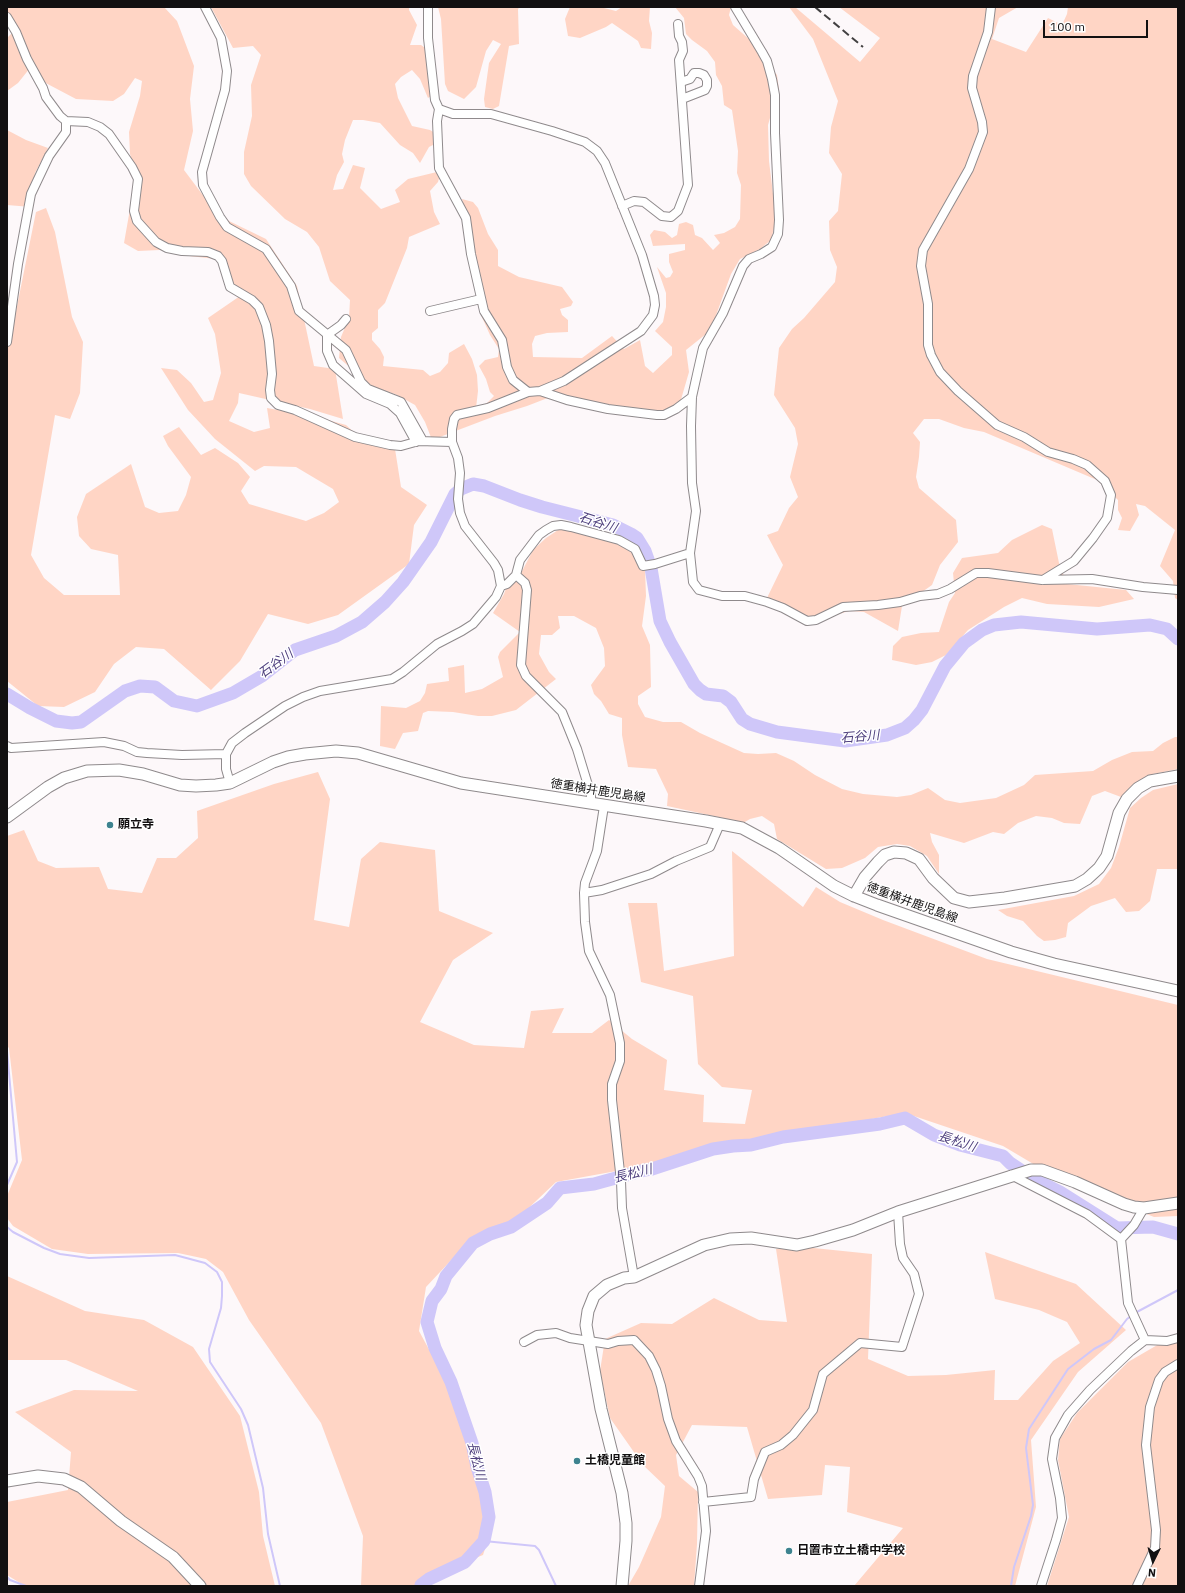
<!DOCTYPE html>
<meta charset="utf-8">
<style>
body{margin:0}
#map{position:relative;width:1185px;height:1593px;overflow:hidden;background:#fdf8fa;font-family:"IBM Plex Sans",sans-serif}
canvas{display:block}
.frame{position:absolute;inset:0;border:8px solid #121011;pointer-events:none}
.north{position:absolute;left:1133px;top:1541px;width:40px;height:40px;-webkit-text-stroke:3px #fff;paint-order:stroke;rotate:185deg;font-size:11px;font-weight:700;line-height:16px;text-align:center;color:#121011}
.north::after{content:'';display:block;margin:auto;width:14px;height:18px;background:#121011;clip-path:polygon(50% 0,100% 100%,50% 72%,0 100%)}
.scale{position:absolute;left:1043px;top:20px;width:105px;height:18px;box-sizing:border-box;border:2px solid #121011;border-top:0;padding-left:5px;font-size:12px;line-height:14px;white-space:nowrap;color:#121011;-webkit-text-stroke:3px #fff;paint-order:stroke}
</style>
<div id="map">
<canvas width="1185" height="1593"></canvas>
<div class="frame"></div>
<div class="north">N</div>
<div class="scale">100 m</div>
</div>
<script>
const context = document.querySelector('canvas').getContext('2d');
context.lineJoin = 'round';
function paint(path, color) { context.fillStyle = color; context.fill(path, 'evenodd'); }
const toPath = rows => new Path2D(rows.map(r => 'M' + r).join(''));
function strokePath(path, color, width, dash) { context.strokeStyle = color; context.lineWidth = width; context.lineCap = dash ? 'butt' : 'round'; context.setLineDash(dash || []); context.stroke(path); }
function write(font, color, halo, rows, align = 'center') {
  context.font = font + ' "IBM Plex Sans","Noto Sans JP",sans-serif'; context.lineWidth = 3; context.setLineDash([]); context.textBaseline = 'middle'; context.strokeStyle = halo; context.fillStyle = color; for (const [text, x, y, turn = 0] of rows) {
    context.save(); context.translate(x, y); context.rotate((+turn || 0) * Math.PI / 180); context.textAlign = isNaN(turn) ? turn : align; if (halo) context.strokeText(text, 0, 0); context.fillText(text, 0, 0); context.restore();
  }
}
paint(toPath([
 [7,7,164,7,177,21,194,66,190,99,193,131,184,170,202,194,229,221,266,239,297,286,314,366,335,369,343,419,310,409,239,393,238,403,229,421,254,432,270,428,267,408,317,417,346,425,357,435,395,449,401,487,427,505,414,525,409,564,338,615,308,624,268,614,240,661,211,690,164,649,136,647,114,664,95,692,64,707,38,706,7,681,7,329,13,326,36,212,46,208,55,232,72,317,83,342,80,393,70,419,55,415,31,555,44,578,64,595,120,595,118,555,91,549,79,536,77,517,86,494,131,464,145,507,159,513,178,511,186,495,191,477,168,446,163,436,179,427,201,455,215,448,238,463,250,477,241,491,249,504,306,521,324,513,339,502,333,489,296,467,264,466,255,471,215,439,188,410,161,368,177,370,191,383,204,402,213,400,221,373,215,334,208,318,240,296,216,259,180,255,160,250,138,251,124,243,136,175,130,154,129,132,140,96,142,81,135,78,124,94,113,101,76,99,40,80,30,68,18,83,7,91,7,38,13,32,7,22],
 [211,7,409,7,409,10,417,25,410,45,421,45,428,50,434,94,428,98,420,79,412,70,401,77,395,84,398,98,412,126,430,130,438,135,439,142,429,147,420,163,413,153,400,145,380,123,363,120,353,120,345,140,342,154,344,162,337,175,333,190,343,189,353,165,365,168,360,188,381,209,400,202,395,190,408,179,441,171,438,182,430,191,434,212,440,224,409,237,407,248,385,303,378,310,378,328,372,333,372,340,380,349,384,357,383,366,423,370,430,376,440,372,448,363,449,353,464,344,472,359,477,375,478,391,476,408,487,403,494,396,490,392,486,379,479,366,485,360,498,357,499,349,490,335,481,315,483,299,467,216,462,199,473,202,478,208,488,234,498,250,498,266,519,277,562,287,573,302,571,306,560,309,562,315,568,320,568,332,547,333,535,336,532,344,533,357,582,358,612,336,624,349,640,340,645,366,653,373,672,355,672,347,655,331,663,322,666,307,666,293,657,267,666,278,670,277,673,272,669,262,669,254,685,250,685,244,653,246,650,235,654,230,665,232,672,238,677,235,679,224,686,222,693,225,695,235,702,238,713,250,720,243,714,235,724,233,735,227,740,219,741,185,737,173,738,151,732,110,724,105,722,86,716,75,715,62,707,51,692,40,686,34,684,18,675,7,731,7,729,15,733,25,750,40,777,75,779,90,772,111,768,125,769,161,774,202,774,228,771,240,760,249,740,259,731,274,715,318,706,334,686,350,689,372,680,403,660,412,638,414,558,394,527,406,495,416,432,440,425,422,415,405,395,394,373,387,339,358,341,337,349,318,350,300,330,281,319,247,307,232,285,219,251,186,244,174,244,152,252,116,251,85,261,55,253,46,233,48],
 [438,7,520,7,518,9,519,44,509,46,499,106,493,109,485,107,484,99,489,63,501,44,493,40,486,51,476,87,464,99,448,91,445,84,441,19],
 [570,7,600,7,616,11,622,7,650,7,649,21,652,33,651,49,641,48,638,41,612,23,606,27,580,38,568,36,565,19],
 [789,7,795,7,860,62,880,38,839,7,1018,7,999,18,992,39,1026,52,1048,18,1062,25,1067,14,1068,7,1178,7,1178,600,1175,598,1173,581,1160,566,1175,530,1145,506,1136,504,1139,515,1130,531,1118,530,1122,518,1118,510,1118,500,1097,480,984,432,964,428,939,419,924,419,913,433,920,442,919,457,916,477,919,488,956,520,958,542,940,565,932,585,902,606,898,631,864,612,849,611,823,619,808,618,766,600,783,565,767,535,778,531,789,508,798,497,790,477,798,444,795,428,774,395,779,348,792,329,804,318,835,282,837,267,830,250,829,221,838,211,842,174,829,153,831,127,838,101,813,39],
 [7,130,26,140,48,148,35,173,31,207,7,205],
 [1042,525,1052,529,1059,563,1067,584,1126,590,1134,599,1099,607,1047,604,1022,598,1004,607,968,630,946,655,932,662,916,665,892,660,893,646,902,637,921,633,939,632,949,602,955,593,953,573,962,558,998,553,1012,540],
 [570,529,609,540,623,547,638,557,645,569,646,596,642,626,650,645,651,687,638,696,638,704,645,717,663,722,681,722,700,733,744,753,758,754,776,753,794,761,815,775,842,789,863,794,897,797,911,795,928,788,945,800,960,803,996,798,1024,785,1035,775,1093,771,1112,760,1132,752,1153,751,1163,743,1175,737,1178,737,1178,769,1153,774,1134,784,1121,797,1105,791,1092,796,1080,824,1064,823,1052,818,1036,816,1018,823,1004,834,993,832,964,843,930,833,932,842,939,855,939,874,927,856,910,846,897,844,878,847,865,858,842,868,826,869,777,839,774,824,762,816,750,819,743,823,723,818,667,806,668,794,656,769,628,767,622,735,622,718,609,714,601,701,594,694,591,685,605,666,604,648,596,628,574,616,558,616,560,628,552,635,541,635,539,654,549,672,556,679,516,710,492,716,478,716,453,712,428,711,423,713,418,731,403,733,395,749,380,746,381,706,406,708,420,701,425,693,427,684,449,681,448,668,464,665,465,693,482,689,503,677,498,657,500,652,520,632,493,613,504,594,508,583,518,579,533,550,546,538,558,530],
 [318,772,330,799,314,920,349,927,361,859,380,842,435,850,439,911,493,933,453,960,420,1022,474,1045,524,1048,531,1011,564,1008,552,1033,592,1033,609,1020,632,1039,667,1060,664,1090,704,1095,703,1122,745,1124,752,1090,722,1087,698,1064,693,996,641,982,628,903,657,903,664,971,734,956,732,851,803,907,816,887,840,902,883,920,987,959,1178,1005,1178,1216,1154,1217,1057,1178,1003,1146,905,1113,748,1141,644,1166,556,1182,516,1220,471,1239,426,1287,419,1331,459,1405,493,1524,483,1555,418,1581,417,1586,361,1586,363,1536,321,1423,249,1320,223,1272,206,1259,178,1253,88,1254,52,1249,13,1226,7,1218,7,1196,22,1160,9,1048,7,1046,7,836,24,830,38,861,56,868,99,867,108,889,142,893,157,858,176,858,198,838,197,811,274,784],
 [1178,784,1178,869,1157,869,1150,901,1139,911,1126,912,1115,898,1091,906,1068,923,1066,937,1055,940,1044,941,1037,936,1023,921,1007,916,998,910,1074,896,1099,884,1111,868,1119,847,1130,808,1141,798,1153,790],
 [804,1247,872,1254,868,1359,908,1376,946,1375,995,1370,994,1400,1018,1400,1053,1361,1080,1343,1067,1322,1039,1310,995,1299,985,1252,1076,1284,1126,1330,1078,1372,1031,1440,1036,1507,1015,1586,854,1586,903,1528,847,1512,850,1467,825,1465,822,1495,768,1499,747,1427,692,1425,676,1455,679,1476,698,1492,697,1544,694,1586,628,1586,639,1567,661,1517,665,1486,643,1465,610,1418,600,1371,605,1339,641,1323,672,1324,714,1298,759,1320,787,1322,776,1249],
 [7,1276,85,1311,144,1320,193,1347,240,1416,259,1492,263,1536,275,1586,25,1586,7,1575,7,1502,68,1490,71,1452,15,1412,74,1390,138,1391,66,1360,7,1360],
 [1178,1333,1178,1586,1047,1586,1069,1517,1058,1460,1060,1439,1077,1413,1128,1362]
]), '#ffd5c5');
strokePath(toPath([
 [7,1051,17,1162,7,1185],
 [7,1227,13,1232,44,1248,60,1254,89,1258,175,1255,205,1263,217,1272,222,1282,222,1296,221,1308,209,1349,210,1362,241,1409,248,1425,263,1488,268,1534,280,1586],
 [1135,1313,1178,1290],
 [484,1541,535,1546,539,1550,556,1586],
 [7,1577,10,1580,26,1586],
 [420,1586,421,1585],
 [1011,1586,1014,1567,1031,1516,1033,1505,1026,1448,1029,1429,1068,1369,1094,1349,1111,1340,1127,1319,1131,1316]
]), '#cfc7f9', 2);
strokePath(toPath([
 [7,694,30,708,56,721,72,723,81,722,125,691,140,686,155,687,174,701,197,706,233,693,262,676,295,650,336,636,362,622,385,602,403,582,431,542,455,494,461,489,473,484,484,486,520,500,542,507,613,525,631,534,637,538,645,551,651,568,660,621,670,642,694,684,700,690,706,694,723,696,731,702,742,719,750,724,777,732,845,741,887,735,905,728,914,720,922,710,945,666,964,643,982,630,994,625,1021,622,1097,629,1150,625,1167,629,1178,639],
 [421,1585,429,1579,465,1562,484,1541,489,1517,485,1492,477,1467,472,1443,451,1382,435,1348,427,1322,432,1301,441,1289,446,1276,473,1243,490,1234,511,1227,547,1203,560,1188,594,1184,645,1170,652,1169,713,1149,733,1146,751,1145,783,1137,880,1124,905,1118,934,1135,960,1145,1003,1156,1010,1163,1034,1179,1060,1192,1117,1228,1153,1227,1178,1234]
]), '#cfc7f9', 13);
const street = toPath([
 [205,7,221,38,227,71,225,90,202,172,203,185,220,217,227,227,266,249,291,286,299,311,346,350,361,382,368,389,401,402,423,441],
 [428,7,428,38,435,100,439,109,437,121,439,168,466,218,471,254,484,311,502,340,507,367,513,380,528,392],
 [735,7,762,52,767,61,772,79,775,95,775,133,779,220,778,234,772,247,761,254,749,259,743,266,723,313,703,348,698,370,692,397,691,426,692,483,696,511,690,553,693,582,699,590,722,596,745,596,767,602,783,608,807,621,816,620,843,607,878,605,900,602,920,596,938,594,950,589,976,573,988,573,1042,580,1092,579,1143,587,1178,590],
 [991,7,988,32,973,76,972,88,982,122,983,132,969,169,923,250,921,266,928,304,928,345,931,355,940,372,958,391,997,425,1024,437,1048,452,1073,459,1087,465,1105,481,1111,495,1107,518,1093,538,1074,561,1043,580],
 [7,17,16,32,27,59,43,88,46,97,60,116,66,121,88,122,100,127,109,134,132,167,138,179,134,211,137,221,156,242,167,248,182,251,208,252,218,256,222,261,230,287,252,300,259,307,266,325,269,341,272,374,270,390,271,398,278,405,295,410,355,437,390,445,401,446,419,441,452,442],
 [681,82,690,79,694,73,699,73,704,75,707,80,707,86,705,90,682,99],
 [622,206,634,201,644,202,662,216,671,217,678,211,688,185,679,60,683,51,682,42,679,36,678,24],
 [430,311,481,299],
 [346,319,341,325,327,335,327,351,333,365,366,394,390,404,400,413,416,442],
 [7,342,18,264,31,194,49,156,66,132,66,121],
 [540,391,567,400,608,409,657,415,664,415,676,409,692,397],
 [516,575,525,583,527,590,521,665,526,676,562,712,577,749,591,795,591,804],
 [501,586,507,584,516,575,520,560,539,535,546,530,553,526,561,525,571,527,619,540,635,549,643,566,655,564,690,553],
 [7,746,11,748,104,742,124,746,137,752,147,753,182,755,226,754],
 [230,783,226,769,226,754,232,743,245,733,285,706,303,697,320,691,392,679,403,672,437,644,462,631,473,624,496,597,501,586,498,570,494,563,465,526,460,513,458,499,460,473,458,458,452,442,452,429,454,419,457,415,488,408,528,392,540,391,564,381,641,331,653,315,655,305,654,296,642,255,605,163,597,151,585,142,552,131,491,114,453,114,439,109],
 [604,806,597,851,585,883,584,893,585,922,589,951,610,995,620,1043,620,1061,612,1084,612,1100,621,1181,622,1208,634,1277],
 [584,893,602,890,651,874,676,861,710,847,720,824],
 [1011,1175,1087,1214,1121,1239],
 [1144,1208,1134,1225,1121,1239,1128,1303,1145,1340],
 [524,1342,537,1335,556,1333,570,1338,608,1344,618,1341,634,1340,649,1356,656,1370,661,1386,668,1419,676,1441,698,1476,702,1486,706,1531,699,1586],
 [703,1502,751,1497,754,1479,765,1452,781,1445,793,1435,813,1410,823,1374,860,1343,902,1347,919,1294,914,1274,903,1258,900,1244,898,1212],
 [1041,1586,1056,1540,1062,1518,1060,1498,1052,1459,1055,1438,1068,1415,1090,1390,1131,1351,1145,1340,1167,1341,1178,1338],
 [1137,1586,1155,1548,1156,1530,1146,1445,1150,1407,1159,1380,1165,1372,1178,1364]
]);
const secondary = toPath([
 [7,817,48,787,64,778,87,771,119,770,143,774,180,785,196,786,216,785,230,783,273,762,288,757,305,754,336,751,358,753,461,783,706,821,742,828,779,848,834,886,854,896,877,905,1011,952,1054,964,1178,991],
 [854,896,865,877,878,862,885,855,894,852,906,853,919,859,933,878,954,898,969,902,1005,898,1075,886,1087,879,1099,868,1107,856,1119,813,1127,799,1138,788,1150,781,1178,776],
 [7,1481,38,1476,64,1479,81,1487,121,1521,173,1557,200,1586],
 [622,1586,626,1541,626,1523,622,1493,601,1409,586,1325,588,1311,594,1296,607,1285,624,1278,634,1277,704,1245,730,1239,751,1238,797,1245,815,1241,853,1230,898,1212,1031,1170,1042,1170,1075,1182,1124,1204,1134,1207,1144,1208,1178,1203]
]);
strokePath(street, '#8f8a8c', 10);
strokePath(secondary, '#8f8a8c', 13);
strokePath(street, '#fff', 8);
strokePath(secondary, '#fff', 11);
strokePath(toPath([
 [815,7,863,47]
]), '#424041', 2, [8, 4]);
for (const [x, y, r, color] of [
 [110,825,4,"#3d838f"],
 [577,1461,4,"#3d838f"],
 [789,1551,4,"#3d838f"]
]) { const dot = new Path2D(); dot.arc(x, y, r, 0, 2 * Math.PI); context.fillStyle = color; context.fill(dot); strokePath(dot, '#fff', 1.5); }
write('12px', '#121011', '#fff', [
 ["徳重横井鹿児島線",598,791,9],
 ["徳重横井鹿児島線",912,903,20]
]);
write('bold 12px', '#121011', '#fff', [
 ["願立寺",118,825],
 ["土橋児童館",585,1461],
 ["日置市立土橋中学校",797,1551]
], 'left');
write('italic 13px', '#50427f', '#fff', [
 ["石谷川",598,523,18],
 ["石谷川",276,664,-36],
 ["石谷川",860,737,-5],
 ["長松川",957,1142,18],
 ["長松川",633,1174,-14],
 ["長松川",476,1461,76]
]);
</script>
